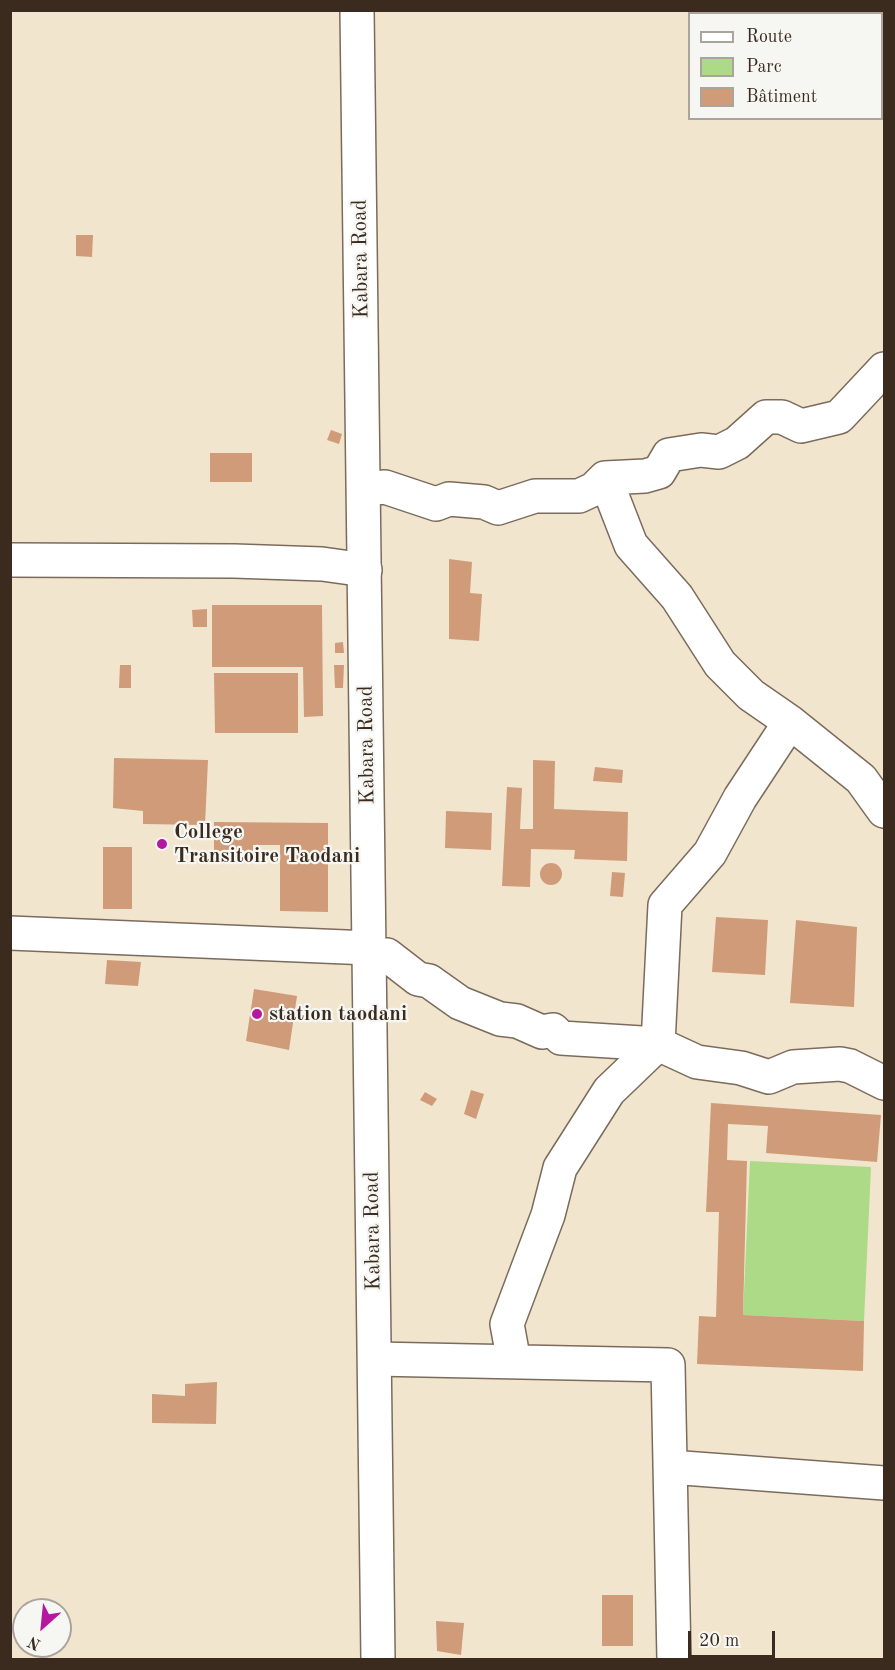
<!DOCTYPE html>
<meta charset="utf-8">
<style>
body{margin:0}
#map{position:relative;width:895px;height:1670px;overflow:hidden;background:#f2e5ce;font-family:"Old Standard TT",serif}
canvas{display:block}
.frame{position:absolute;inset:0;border:12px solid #3b2a1e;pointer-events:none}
.legend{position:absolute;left:688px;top:12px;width:195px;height:108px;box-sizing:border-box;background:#f6f6f2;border:2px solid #aba49d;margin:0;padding:8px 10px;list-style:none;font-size:18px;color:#3b2a1e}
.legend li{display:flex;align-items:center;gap:12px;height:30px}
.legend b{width:30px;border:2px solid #aba49d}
.north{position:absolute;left:12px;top:1598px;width:60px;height:60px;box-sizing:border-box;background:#f6f6f2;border:2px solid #aba49d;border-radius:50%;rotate:207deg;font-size:16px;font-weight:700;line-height:24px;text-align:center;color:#3b2a1e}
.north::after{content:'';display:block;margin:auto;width:21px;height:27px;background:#b5179e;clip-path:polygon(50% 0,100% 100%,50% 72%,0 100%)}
.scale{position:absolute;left:688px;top:1631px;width:87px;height:27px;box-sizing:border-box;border:3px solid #3b2a1e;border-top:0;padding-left:8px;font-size:18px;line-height:21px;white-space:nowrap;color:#3b2a1e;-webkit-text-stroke:4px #f6f6f2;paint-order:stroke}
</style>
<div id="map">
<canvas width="895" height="1670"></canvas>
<div class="frame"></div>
<ul class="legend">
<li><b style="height:8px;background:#fff"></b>Route</li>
<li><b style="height:16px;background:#acda86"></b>Parc</li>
<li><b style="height:16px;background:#cf9b79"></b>Bâtiment</li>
</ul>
<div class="north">N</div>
<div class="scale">20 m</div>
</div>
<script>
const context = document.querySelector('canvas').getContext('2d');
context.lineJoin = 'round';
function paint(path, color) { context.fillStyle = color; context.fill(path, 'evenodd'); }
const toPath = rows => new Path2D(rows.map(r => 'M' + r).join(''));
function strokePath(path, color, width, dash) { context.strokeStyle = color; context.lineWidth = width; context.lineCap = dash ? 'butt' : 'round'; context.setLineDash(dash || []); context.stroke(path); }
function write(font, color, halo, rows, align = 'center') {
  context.font = font + ' "Old Standard TT",serif'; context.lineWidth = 4.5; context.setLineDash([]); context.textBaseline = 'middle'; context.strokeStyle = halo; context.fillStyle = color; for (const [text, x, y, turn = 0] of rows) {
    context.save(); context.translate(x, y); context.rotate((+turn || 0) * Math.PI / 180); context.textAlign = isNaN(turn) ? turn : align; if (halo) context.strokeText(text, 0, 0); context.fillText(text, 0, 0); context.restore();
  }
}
paint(toPath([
 [750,1161,871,1167,864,1321,743,1315]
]), '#acda86');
paint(toPath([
 [705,10,772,10,772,14,705,14],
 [776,10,840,10,840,14,776,14],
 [844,10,871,10,871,14,844,14],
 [76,235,93,235,92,257,76,256],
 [331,430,342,434,339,444,327,440],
 [210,453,252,453,252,482,210,482],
 [449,559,472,562,470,593,482,594,479,641,449,639],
 [212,605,322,605,323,716,304,717,303,667,212,667],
 [207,609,207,627,193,627,192,610],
 [343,642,344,653,335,653,335,643],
 [120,665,131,665,131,688,119,688],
 [334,665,344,665,343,688,335,688],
 [214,673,298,673,298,733,215,733],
 [114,758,208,760,205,825,143,824,143,811,113,808],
 [533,760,555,761,554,809,628,812,627,861,574,859,575,850,531,849,530,887,502,886,507,787,522,788,520,829,533,829],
 [595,767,623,770,622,783,593,781],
 [446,811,492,813,491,850,445,848],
 [214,822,328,823,328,912,280,911,280,845,253,845,253,851,214,851],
 [103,847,132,847,132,909,103,909],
 '540 874a11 11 0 1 1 22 0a11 11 0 1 1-22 0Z',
 [612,872,625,873,623,897,610,896],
 [716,917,768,920,765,975,712,972],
 [796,920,857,927,854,1007,790,1003],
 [107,960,141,962,138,986,105,984],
 [254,989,297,996,289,1050,246,1041],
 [471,1090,484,1094,476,1119,464,1114],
 [425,1092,437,1099,432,1106,420,1100],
 [711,1103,881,1115,877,1162,766,1153,768,1126,728,1124,727,1160,747,1161,743,1315,864,1321,863,1371,697,1364,699,1316,716,1317,719,1212,706,1212],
 [217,1382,216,1424,152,1423,152,1394,185,1396,185,1384],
 [602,1595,633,1595,633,1646,602,1646],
 [436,1621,464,1623,461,1655,437,1651]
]), '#cf9b79');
const minor = toPath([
 [605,478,631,545,677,597,720,664,751,695,790,722,861,779,884,811],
 [364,489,385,487,436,504,449,499,484,502,498,508,535,496,579,496,594,489,605,478,645,476,659,472,669,455,701,450,719,452,737,443,766,417,782,417,801,426,839,417,884,369],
 [10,560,234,561,322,564,365,570],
 [10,933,370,948],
 [370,964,387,955,418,979,429,981,460,1003,500,1019,517,1021,542,1032,553,1030,561,1038,658,1044,697,1062,741,1068,769,1077,793,1067,840,1064,850,1066,884,1083],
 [375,1359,668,1365,674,1660],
 [514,1362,507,1324,548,1215,560,1168,609,1091,658,1044,665,905,710,853,740,798,790,722],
 [670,1467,884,1483]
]);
const primary = toPath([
 [357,10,378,1660]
]);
strokePath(minor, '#7b6b5c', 36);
strokePath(primary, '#7b6b5c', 36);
strokePath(minor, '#fff', 33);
strokePath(primary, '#fff', 33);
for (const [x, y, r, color] of [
 [162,844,6,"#b5179e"],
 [257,1014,6,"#b5179e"]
]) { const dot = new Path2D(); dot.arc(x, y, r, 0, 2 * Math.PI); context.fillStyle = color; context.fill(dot); strokePath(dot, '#f6f6f2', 2); }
write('21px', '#3b2a1e', '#f6f6f2', [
 ["Kabara Road",361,259,-91],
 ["Kabara Road",367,745,-91],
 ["Kabara Road",373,1231,-91]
]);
write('bold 21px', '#3b2a1e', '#f6f6f2', [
 ["College",174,832],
 ["Transitoire Taodani",174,856],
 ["station taodani",269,1014]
], 'left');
</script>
